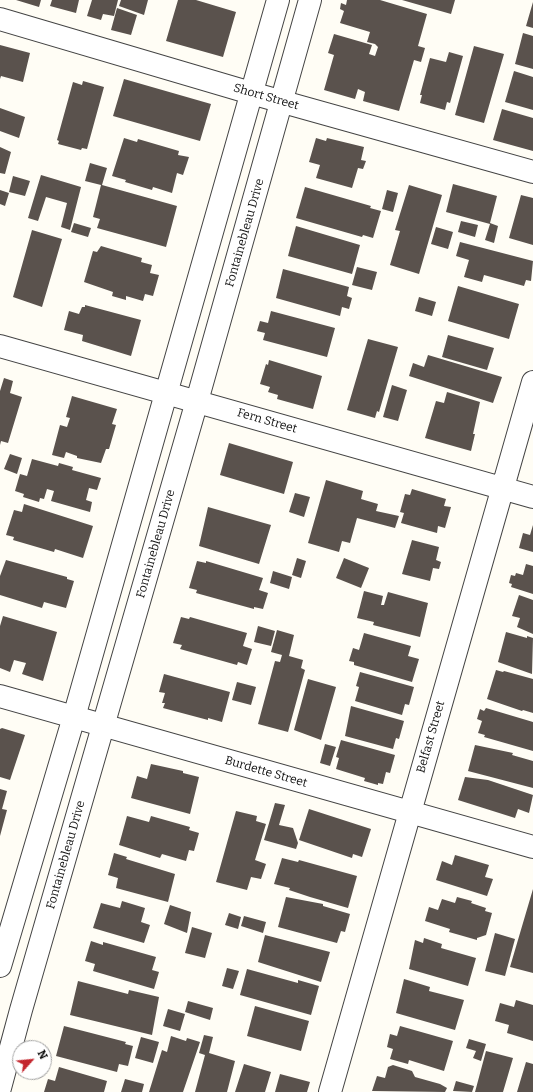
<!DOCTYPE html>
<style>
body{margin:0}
#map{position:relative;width:533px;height:1092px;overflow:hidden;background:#fffdf5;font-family:Bitter,serif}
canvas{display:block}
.north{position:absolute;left:12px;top:1040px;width:40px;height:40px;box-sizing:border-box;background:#fff;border:1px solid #a0a0a0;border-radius:50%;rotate:63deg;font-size:11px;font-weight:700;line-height:16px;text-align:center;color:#111}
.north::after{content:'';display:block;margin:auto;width:14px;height:18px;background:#c4262e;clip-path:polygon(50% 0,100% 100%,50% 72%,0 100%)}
</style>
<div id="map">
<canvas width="533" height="1092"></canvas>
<div class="north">N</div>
</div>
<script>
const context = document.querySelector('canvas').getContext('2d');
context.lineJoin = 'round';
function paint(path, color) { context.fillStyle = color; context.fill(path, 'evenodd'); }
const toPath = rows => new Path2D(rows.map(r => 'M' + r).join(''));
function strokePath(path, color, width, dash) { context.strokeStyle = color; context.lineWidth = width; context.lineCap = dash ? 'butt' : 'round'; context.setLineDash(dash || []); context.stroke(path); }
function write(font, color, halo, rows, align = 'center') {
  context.font = font + ' Bitter,serif'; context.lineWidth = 4; context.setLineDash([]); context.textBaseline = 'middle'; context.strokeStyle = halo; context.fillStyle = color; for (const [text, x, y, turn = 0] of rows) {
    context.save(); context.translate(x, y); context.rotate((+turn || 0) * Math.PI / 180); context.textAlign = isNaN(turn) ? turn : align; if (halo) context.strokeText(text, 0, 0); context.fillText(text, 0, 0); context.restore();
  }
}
paint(toPath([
 [16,0,41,0,39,7],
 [52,0,79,0,76,13,50,6],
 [92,0,118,0,114,16,103,14,101,20,87,16],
 [121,0,148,0,144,15,119,6],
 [178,0,196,0,236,12,223,57,166,41],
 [347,0,380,0,427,14,418,46,425,48,421,62,414,60,399,111,363,101,365,92,358,89,355,99,324,90,334,55,328,53,334,34,372,45,369,54,375,56,378,47,375,44,367,42,370,32,340,23,344,11,340,9,341,3,346,5],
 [402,0,455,0,451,14],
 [533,2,533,28,526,26],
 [117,8,137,15,131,35,111,30],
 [523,33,533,36,533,69,515,64],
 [0,45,30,53,23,82,1,76,0,79],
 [474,46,504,54,484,123,455,115],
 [449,52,463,56,450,103,447,102,445,110,420,103,422,95,420,95,430,58,446,62],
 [514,71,533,77,533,110,505,102],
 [124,79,211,104,200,141,113,116],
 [83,81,104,87,87,149,82,148,81,150,58,144,59,141,57,140,73,82,82,85],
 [0,108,25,117,19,138,0,131],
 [502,109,533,118,533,151,493,140],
 [124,138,137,142,138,139,179,151,178,155,189,157,183,175,177,173,172,193,153,187,152,190,125,182,126,180,112,176],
 [316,138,326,141,327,138,364,147,361,160,366,161,363,169,358,168,352,188,316,178,320,165,309,162],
 [0,147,11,152,5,174,0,173],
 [90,163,107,168,102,185,177,206,166,247,97,228,100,219,93,217,101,185,85,181],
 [41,175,81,187,70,230,61,227,67,203,46,197,38,221,28,218],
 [13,176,30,181,25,196,9,192],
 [453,184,497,196,490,223,498,226,494,243,485,240,490,224,446,212],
 [409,185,442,195,419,274,390,265,400,231,395,230],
 [305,187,371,206,370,208,381,211,373,238,363,235,362,237,296,218],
 [0,190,9,193,5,206,0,204],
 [387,190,398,193,393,212,382,209],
 [521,195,533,198,533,245,509,238],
 [461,221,478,225,475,237,458,232],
 [74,223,91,228,88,237,71,232],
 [296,226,360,245,352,274,288,256],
 [436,227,453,232,448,249,431,244],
 [32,230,62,239,42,307,13,297],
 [460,242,533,261,531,281,526,280,524,286,484,275,482,282,464,277,469,260,456,256],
 [101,246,142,258,141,262,152,265,150,273,159,275,153,296,145,294,143,301,126,296,126,300,112,296,113,292,84,282,93,251,97,252],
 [357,267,377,272,372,290,352,285],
 [283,269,349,287,347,296,352,298,349,309,342,307,340,316,276,298],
 [458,286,519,304,509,339,448,321],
 [419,297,436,302,432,316,415,311],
 [85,305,141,320,131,356,82,341,83,335,64,330,69,311,79,314,82,307,85,307],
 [271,311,335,328,327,357,263,340,265,333,257,331,260,321,268,323],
 [448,335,494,348,487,370,442,357],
 [368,339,398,347,379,412,377,411,375,418,347,410],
 [428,355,502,377,493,403,409,376,413,363,424,367],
 [269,360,322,376,313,409,277,399,278,395,268,392,270,387,260,384,266,364,268,365],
 [4,378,13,381,10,393,22,397,8,443,1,441,0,445,0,391],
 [392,385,407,390,398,421,383,417],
 [447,392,480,402,473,434,475,434,471,451,425,438,436,401,444,403],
 [72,396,117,409,112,424,116,425,109,449,106,449,101,463,77,458,77,456,66,452,64,458,52,455,60,425,67,427,70,418,66,417],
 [229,443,293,462,284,494,220,475],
 [10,454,22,458,17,474,4,469],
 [32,459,58,466,59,463,73,467,72,470,101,478,97,490,89,488,86,500,92,502,90,512,51,501,54,491,47,489,44,499,40,498,39,502,23,497,24,494,15,491,20,474,27,476],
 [326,480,363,491,361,499,378,504,376,511,399,516,395,528,357,518,350,543,342,541,339,552,308,543],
 [412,489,446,499,444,506,451,507,445,528,438,526,437,533,401,523,404,513,400,512,405,494,410,495],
 [295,493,310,497,304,517,289,512],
 [24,504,93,526,83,558,55,549,54,552,13,540,14,537,6,535,14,510,22,512],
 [208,507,271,525,259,564,199,546],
 [533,525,533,552,519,548,523,533,530,535],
 [412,540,439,547,436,560,441,562,439,569,433,568,430,581,402,574],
 [297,558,306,561,301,578,292,575],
 [344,558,369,568,361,588,336,578],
 [6,560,67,577,67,579,74,581,66,608,44,602,42,608,0,595,0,576],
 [197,561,206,563,206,561,263,578,259,590,268,593,263,609,254,607,254,609,232,603,196,593,197,590,189,588],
 [526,564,533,566,533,594,511,587,512,584,509,583,511,575,515,576,516,573,523,575],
 [273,571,292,577,289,589,270,583],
 [364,591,383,596,381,605,384,605,388,592,428,603,420,637,373,625,374,622,357,618],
 [519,595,533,600,533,634,517,627,520,618,512,616],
 [3,616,57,632,43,681,22,674,26,663,14,660,10,672,0,668,0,626],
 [181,617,189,619,190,617,247,633,243,646,252,649,247,665,238,662,237,665,180,649,182,645,173,643],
 [258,626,275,631,271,646,254,642],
 [277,630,294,635,289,656,303,660,301,668,305,670,288,732,258,724,275,661,280,662,282,655,271,652],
 [506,632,527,638,527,636,533,638,532,674,498,662],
 [364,633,411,646,408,656,419,659,412,682,354,665,354,662,349,661,353,648,359,650],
 [496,670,503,672,504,671,533,679,533,713,523,710,522,711,487,699],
 [360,672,414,687,409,705,405,704,402,715,355,701,359,687,356,686],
 [164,674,230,692,222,722,208,718,208,720,163,708,165,703,162,703,165,693,159,692],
 [308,679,336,687,321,740,294,730],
 [237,682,256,687,251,705,232,700],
 [351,706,404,721,399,739,396,738,393,749,345,736],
 [486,708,533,722,533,751,484,737,485,735,478,733,482,721,477,719,480,709,484,711],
 [2,728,25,735,10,780,0,777,0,729],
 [341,740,395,755,390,773,386,772,383,784,378,783,378,785,364,781,365,778,336,769,339,758,336,757],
 [325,744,336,747,330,766,320,763],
 [475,745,513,753,512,755,533,761,533,788,468,771],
 [151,764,183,771,183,773,199,777,190,814,131,798,137,776,147,779],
 [465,777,488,780,533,795,529,813,518,809,515,818,458,800],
 [0,789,7,791,2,809,7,810,0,836],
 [275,803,285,805,279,825,293,828,298,843,296,849,264,840],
 [309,809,371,829,362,857,353,854,352,858,299,840],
 [236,811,257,816,256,821,266,824,255,860,266,864,261,879,251,877,247,890,216,882],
 [127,816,149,822,151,816,190,827,189,830,199,833,194,851,189,850,186,861,162,854,160,858,119,845],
 [114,853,127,857,126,859,175,874,168,902,116,888,118,878,108,875],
 [455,855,489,865,485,877,493,879,487,896,436,880,442,861,452,865],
 [282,858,298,862,299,860,357,876,348,908,310,897,289,890,290,888,274,884],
 [533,889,533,973,510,967],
 [286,897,323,904,323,906,350,914,345,932,341,931,337,943,278,927],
 [457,897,472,901,471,903,486,908,485,911,492,913,486,935,477,938,477,940,449,932,450,929,425,921,429,907,438,910,442,899,455,903],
 [122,901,145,908,141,922,150,925,144,943,93,928,101,903,120,908],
 [170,905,191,912,187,933,164,924],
 [229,913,241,917,238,929,225,925],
 [244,916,266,922,263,933,241,926],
 [192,927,212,933,205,958,185,953],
 [495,933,515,939,505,976,485,971],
 [265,935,330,952,321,982,258,962],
 [424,938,442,944,441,948,476,958,468,986,409,969,415,940,423,943],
 [91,941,103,945,103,942,156,957,152,970,159,972,154,989,93,971,95,964,85,961],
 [227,968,239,971,233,989,222,986],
 [247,969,298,983,298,980,319,986,311,1015,240,995],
 [404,979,430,987,429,991,464,1000,455,1030,396,1013],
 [78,981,128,994,129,990,159,997,152,1035,70,1015],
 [516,1000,533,1005,533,1041,507,1033,509,1025,495,1021,500,1003,514,1007],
 [188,1001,213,1008,210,1020,185,1012],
 [255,1006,309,1021,301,1051,247,1036],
 [168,1009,185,1014,180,1031,163,1026],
 [64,1026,126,1042,125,1044,133,1046,128,1066,119,1064,117,1072,56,1056],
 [400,1026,453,1041,444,1071,409,1060,408,1064,390,1059,393,1049,387,1047,390,1034,397,1036],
 [204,1035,213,1037,209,1053,235,1061,227,1092,195,1092,205,1055,199,1053],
 [171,1036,186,1041,187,1038,200,1042,183,1092,149,1092,162,1050,167,1052],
 [141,1037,159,1042,153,1063,135,1058],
 [469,1039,486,1044,481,1061,473,1058,476,1051,466,1048],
 [486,1051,513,1058,503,1092,475,1092],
 [526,1062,533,1064,533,1092,517,1092],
 [244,1064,271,1072,265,1092,235,1092],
 [393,1065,412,1071,415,1077,440,1084,447,1088,445,1092,372,1091,377,1076,385,1078,388,1067],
 [59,1067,107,1081,104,1092,44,1092,48,1079,55,1081],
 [280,1074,310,1082,307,1092,275,1092],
 [125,1079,144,1084,142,1092,121,1092],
 [456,1081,474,1086,472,1092,453,1091]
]), '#5a524d');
const minor = toPath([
 [0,19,251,93,533,172],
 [0,346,533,497],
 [0,696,533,847],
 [330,1092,533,382]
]);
const tertiary = toPath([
 [0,966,74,717,278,0],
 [0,1088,21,1010,197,401,310,0]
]);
strokePath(minor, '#444', 24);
strokePath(tertiary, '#444', 24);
strokePath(minor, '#fff', 22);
strokePath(tertiary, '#fff', 22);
write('12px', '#111', '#fff', [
 ["Short Street",266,97,16],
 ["Fontainebleau Drive",245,233,-74],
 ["Fern Street",267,421,16],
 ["Fontainebleau Drive",156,544,-74],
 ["Belfast Street",431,737,-74],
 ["Burdette Street",266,772,16],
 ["Fontainebleau Drive",66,855,-74]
]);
</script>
